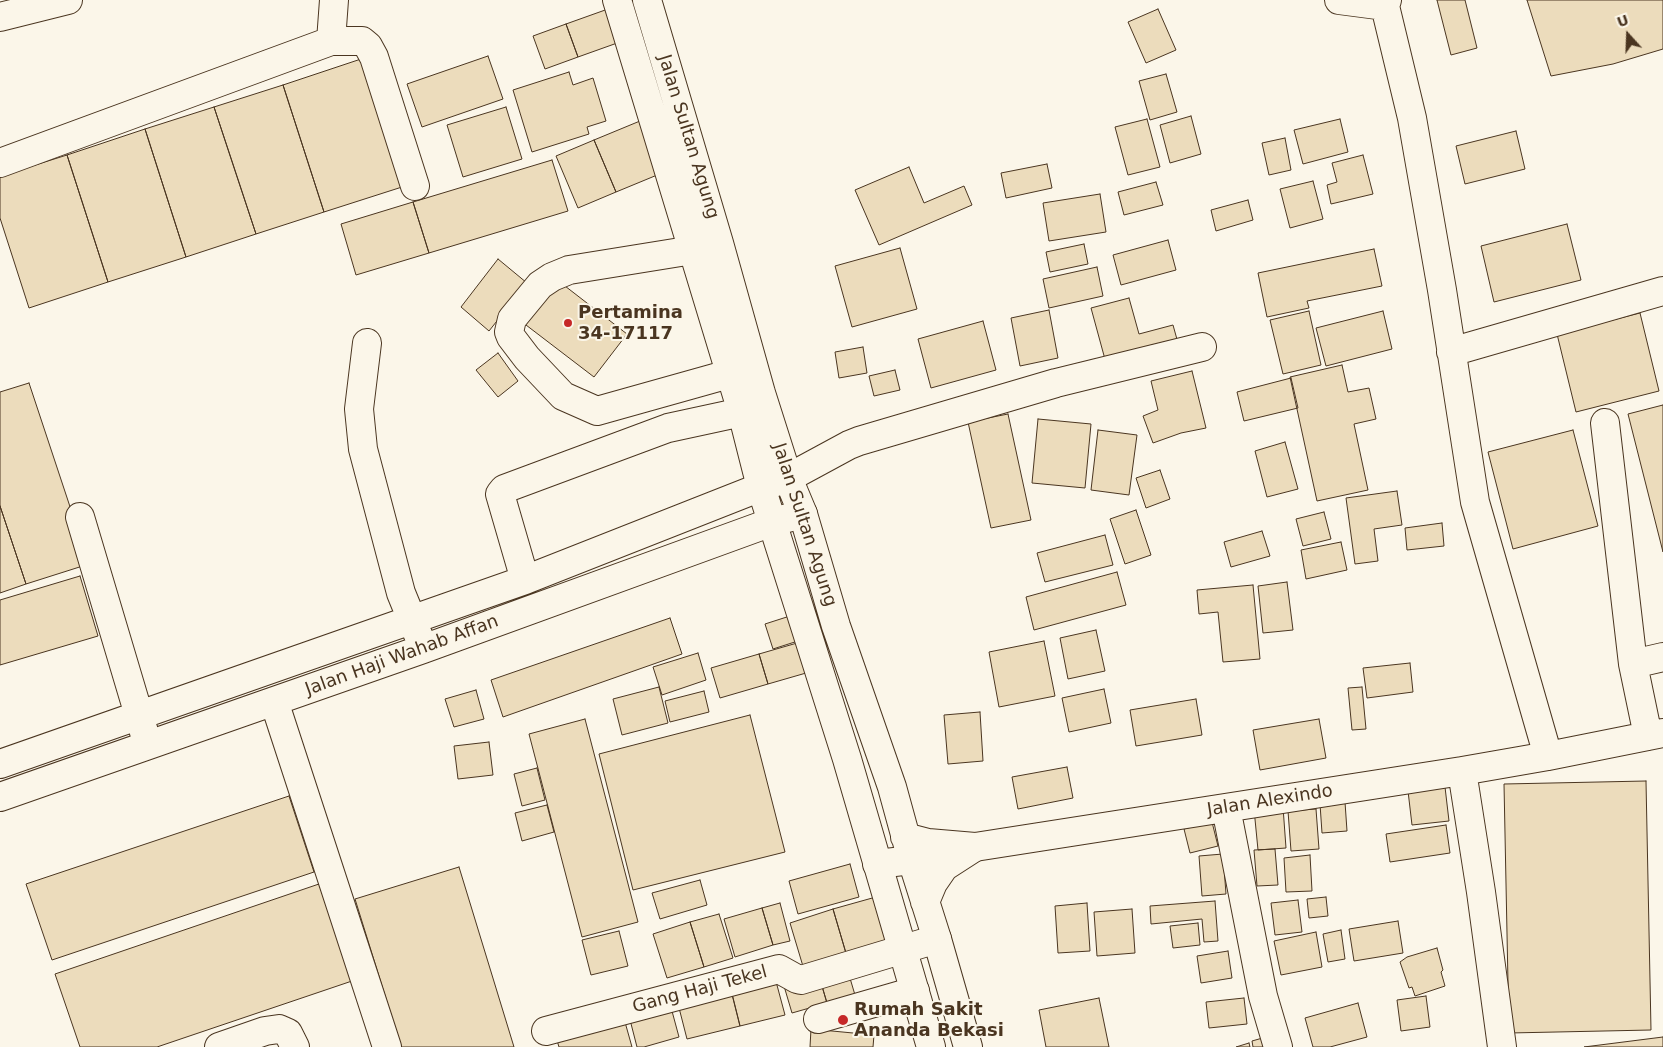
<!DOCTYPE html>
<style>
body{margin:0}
#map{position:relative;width:1663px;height:1047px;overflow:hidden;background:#fbf6e9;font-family:"DejaVu Sans",sans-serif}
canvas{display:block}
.north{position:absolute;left:1603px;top:10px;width:50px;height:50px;-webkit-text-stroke:4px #fbf6e9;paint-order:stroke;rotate:340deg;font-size:14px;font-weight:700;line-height:20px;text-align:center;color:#4a3520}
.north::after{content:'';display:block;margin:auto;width:18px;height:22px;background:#4a3520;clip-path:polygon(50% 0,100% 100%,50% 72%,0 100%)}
</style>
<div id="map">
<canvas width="1663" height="1047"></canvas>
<div class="north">U</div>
</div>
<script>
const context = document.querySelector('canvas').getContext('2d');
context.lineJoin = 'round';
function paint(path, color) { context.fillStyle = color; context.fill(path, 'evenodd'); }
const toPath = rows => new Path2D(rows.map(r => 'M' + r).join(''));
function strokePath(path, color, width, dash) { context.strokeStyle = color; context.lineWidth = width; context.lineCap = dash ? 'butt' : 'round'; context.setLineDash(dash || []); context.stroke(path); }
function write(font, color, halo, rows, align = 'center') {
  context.font = font + ' "DejaVu Sans",sans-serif'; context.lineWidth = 4; context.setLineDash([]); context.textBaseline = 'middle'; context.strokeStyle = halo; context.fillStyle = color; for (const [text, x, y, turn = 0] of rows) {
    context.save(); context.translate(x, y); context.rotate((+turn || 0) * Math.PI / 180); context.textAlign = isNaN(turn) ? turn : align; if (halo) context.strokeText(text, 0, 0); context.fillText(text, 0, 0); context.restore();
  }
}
const building = toPath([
 [1437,0,1465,0,1477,48,1451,55,1437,0],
 [1527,0,1663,0,1663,49,1613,64,1551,76,1527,0],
 [608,9,620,42,578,57,566,24,608,9],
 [1158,9,1176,50,1146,63,1128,22,1158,9],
 [566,24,578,57,545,69,533,36,566,24],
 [488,56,503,99,422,127,407,84,488,56],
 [361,59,402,187,324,212,283,85,361,59],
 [569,72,573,85,593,78,606,121,587,127,589,134,532,152,513,90,569,72],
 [1166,74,1177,112,1150,120,1139,81,1166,74],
 [283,85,324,212,256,234,214,107,283,85],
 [214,107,256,234,186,257,145,129,214,107],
 [506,107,522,159,463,177,447,125,506,107],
 [1191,116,1201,154,1170,163,1160,125,1191,116],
 [1147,119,1160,167,1128,175,1115,127,1147,119],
 [1340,119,1348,152,1303,164,1294,130,1340,119],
 [640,121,662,173,616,192,594,140,640,121],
 [145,129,186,257,108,282,67,155,145,129],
 [1516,131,1525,169,1465,184,1456,146,1516,131],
 [1285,138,1291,170,1269,175,1262,143,1285,138],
 [594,140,616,192,578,208,556,156,594,140],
 [67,155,108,282,29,308,0,218,0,176,67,155],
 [1363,155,1373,194,1331,204,1327,185,1337,182,1332,163,1363,155],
 [552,160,568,211,429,253,413,202,552,160],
 [1047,164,1052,188,1006,198,1001,173,1047,164],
 [909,167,924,203,964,186,972,205,879,245,855,190,909,167],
 [1313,181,1323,219,1290,228,1280,189,1313,181],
 [1156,182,1163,205,1124,215,1118,192,1156,182],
 [1100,194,1106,232,1049,241,1043,203,1100,194],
 [1248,200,1253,220,1216,231,1211,210,1248,200],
 [413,202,429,253,356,275,341,224,413,202],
 [1567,224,1581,280,1494,302,1481,246,1567,224],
 [1168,240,1176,270,1121,285,1113,255,1168,240],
 [1084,244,1088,264,1050,272,1046,252,1084,244],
 [900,248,917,309,852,327,835,266,900,248],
 [1374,249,1382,286,1307,301,1309,308,1267,317,1258,273,1374,249],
 [498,259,527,283,489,331,461,307,498,259],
 [1097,267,1103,296,1049,308,1043,279,1097,267],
 [543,269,627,334,594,377,509,312,543,269],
 [1129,298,1139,334,1173,325,1178,343,1106,363,1091,308,1129,298],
 [1049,310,1058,358,1020,366,1011,318,1049,310],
 [1309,311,1321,365,1283,374,1270,320,1309,311],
 [1383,311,1392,349,1326,366,1316,328,1383,311],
 [1640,313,1659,391,1576,412,1557,334,1640,313],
 [983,321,996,370,931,388,918,339,983,321],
 [863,347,867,373,839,378,835,352,863,347],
 [498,353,518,381,498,397,476,370,498,353],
 [1342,365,1348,392,1369,388,1376,419,1354,424,1368,490,1317,501,1290,377,1342,365],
 [895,370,900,390,874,396,869,376,895,370],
 [1192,371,1206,428,1181,433,1153,443,1143,416,1158,410,1151,381,1192,371],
 [1291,378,1298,408,1244,421,1237,392,1291,378],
 [29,383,89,564,26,584,0,506,0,392,29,383],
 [1663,405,1663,552,1628,414,1663,405],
 [1008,414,1031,520,991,528,968,422,1008,414],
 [1038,419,1091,424,1085,488,1032,483,1038,419],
 [1098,430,1137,435,1129,495,1091,490,1098,430],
 [1573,430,1598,526,1513,549,1488,452,1573,430],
 [1285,442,1298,489,1267,497,1255,451,1285,442],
 [1160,470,1170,499,1146,508,1136,478,1160,470],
 [1397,491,1402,525,1374,529,1378,561,1355,564,1346,498,1397,491],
 [0,506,26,584,0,593,0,506],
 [1136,510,1151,555,1125,564,1110,519,1136,510],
 [1324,512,1331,539,1303,546,1296,519,1324,512],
 [1442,523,1444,546,1407,550,1405,528,1442,523],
 [1262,531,1270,556,1231,567,1224,542,1262,531],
 [1105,535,1113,565,1045,582,1037,553,1105,535],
 [1341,542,1347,570,1306,579,1301,550,1341,542],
 [1117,572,1126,605,1034,630,1026,597,1117,572],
 [80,576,98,636,0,665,0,600,80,576],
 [1287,582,1293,630,1263,633,1258,586,1287,582],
 [1253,585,1260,659,1223,662,1218,612,1199,614,1197,590,1253,585],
 [793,615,801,640,773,649,765,624,793,615],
 [670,618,682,654,503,717,491,680,670,618],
 [1096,630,1105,671,1068,679,1060,638,1096,630],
 [804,641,813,671,768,684,759,654,804,641],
 [1044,641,1055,696,999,707,989,652,1044,641],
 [698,653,706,680,662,695,653,667,698,653],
 [759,654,768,684,720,698,711,668,759,654],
 [1410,663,1413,692,1367,698,1363,668,1410,663],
 [659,687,668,723,622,735,613,699,659,687],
 [1362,687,1366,729,1352,730,1348,688,1362,687],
 [1104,689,1111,723,1069,732,1062,698,1104,689],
 [476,690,484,719,454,727,445,699,476,690],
 [704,691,709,712,670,722,665,701,704,691],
 [1196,699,1202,735,1136,746,1130,710,1196,699],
 [980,712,983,761,948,764,944,715,980,712],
 [750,715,785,852,633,890,599,754,750,715],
 [585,719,638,922,582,937,529,734,585,719],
 [1319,719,1326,758,1260,770,1253,730,1319,719],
 [489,742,493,775,458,779,454,746,489,742],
 [1067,767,1073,798,1018,809,1012,777,1067,767],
 [537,768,545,800,522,806,514,774,537,768],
 [1646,781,1651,1030,1509,1033,1504,784,1646,781],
 [1445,787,1449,821,1412,825,1408,791,1445,787],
 [289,796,314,872,52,960,26,884,289,796],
 [1345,802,1347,831,1322,833,1320,804,1345,802],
 [547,805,554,832,522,841,515,813,547,805],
 [1283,807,1286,848,1258,850,1254,809,1283,807],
 [1316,809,1319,849,1291,851,1288,811,1316,809],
 [1212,822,1218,846,1190,853,1184,829,1212,822],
 [1446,825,1450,853,1390,862,1386,834,1446,825],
 [1275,849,1278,885,1257,886,1254,850,1275,849],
 [1223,854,1226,894,1202,896,1199,856,1223,854],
 [1310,855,1312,891,1286,892,1284,858,1310,855],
 [850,864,859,897,798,914,789,881,850,864],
 [459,867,514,1047,401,1047,355,899,459,867],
 [700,880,707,905,660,919,652,893,700,880],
 [319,884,352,981,157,1047,80,1047,55,974,319,884],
 [883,895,904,949,848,960,833,909,883,895],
 [1326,897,1328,916,1309,918,1307,899,1326,897],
 [1298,900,1302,932,1275,935,1271,903,1298,900],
 [1215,901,1218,941,1204,942,1202,919,1151,924,1150,906,1215,901],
 [780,903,790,941,773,945,762,908,780,903],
 [1087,903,1090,951,1058,953,1055,906,1087,903],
 [762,908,773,945,735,957,724,919,762,908],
 [833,909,848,960,805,973,790,923,833,909],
 [1132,909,1135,953,1097,956,1094,912,1132,909],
 [719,914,733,958,704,967,690,922,719,914],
 [1398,921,1403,953,1354,961,1349,929,1398,921],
 [690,922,704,967,667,978,653,934,690,922],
 [1198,923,1200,945,1173,948,1170,926,1198,923],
 [1341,930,1345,959,1328,962,1323,934,1341,930],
 [619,931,628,966,591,975,582,940,619,931],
 [1316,932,1322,967,1281,975,1274,941,1316,932],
 [1437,948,1443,970,1441,972,1445,986,1415,996,1412,987,1409,988,1400,962,1407,957,1437,948],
 [1228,951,1232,978,1201,983,1197,956,1228,951],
 [847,968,855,995,827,1003,819,976,847,968],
 [774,974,785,1015,740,1026,730,986,774,974],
 [819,976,827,1003,792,1013,784,986,819,976],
 [730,986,740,1026,687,1039,677,1000,730,986],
 [1426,996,1430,1027,1401,1031,1397,1000,1426,996],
 [1099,998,1109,1047,1046,1047,1039,1010,1099,998],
 [1244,998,1247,1024,1209,1028,1206,1002,1244,998],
 [669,1000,679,1037,644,1047,637,1047,628,1012,669,1000],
 [1358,1003,1367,1037,1330,1047,1313,1047,1305,1018,1358,1003],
 [623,1015,632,1047,559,1047,555,1034,623,1015],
 [811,1029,874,1035,873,1047,810,1047,811,1029],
 [1266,1037,1269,1047,1253,1047,1252,1041,1266,1037],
 [1663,1037,1663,1047,1584,1047,1663,1037],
 [1249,1043,1250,1047,1236,1047,1249,1043]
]);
paint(building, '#ecdcbc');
strokePath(building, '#4a3520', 1);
const minor = toPath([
 [1339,0,1385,6],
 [1387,0,1385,6,1412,118,1442,290,1475,502,1548,756],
 [0,17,68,0],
 [331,41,334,0],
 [0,163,331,41,362,41,368,46,374,57,415,186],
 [716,244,693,250,569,270,552,277,540,285,512,319,509,332,511,337,527,358,563,396,597,411,729,374],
 [367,343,359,409,363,449,401,593,419,637],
 [1451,352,1663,291],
 [1605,423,1633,664,1648,736],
 [80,517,144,732],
 [525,580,500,494,504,489,668,428,742,412],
 [1633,664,1663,657],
 [274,701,387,1047],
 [0,764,525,580,761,487,788,478,849,445,859,441,1056,383,1202,347],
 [1462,771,1481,892,1502,1047],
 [0,797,423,649,772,522,803,514],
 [1226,808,1263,996,1278,1047],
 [877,864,912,860,975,847,1462,771,1548,756,1663,733],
 [818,1019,915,991],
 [546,1031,779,969,797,979,801,980,937,939],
 [219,1047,265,1031,279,1029,288,1033,295,1047]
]);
const highway = toPath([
 [617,0,742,412,761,487,847,759,931,1047],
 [647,0,719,243,761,393,788,478,803,514,836,626,892,787,912,860,937,939,968,1047],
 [905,837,928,843,975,847],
 [925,902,933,883,944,867,975,847]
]);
strokePath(minor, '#4a3520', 30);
strokePath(highway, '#4a3520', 30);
strokePath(minor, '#fbf6e9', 28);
strokePath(highway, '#fbf6e9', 28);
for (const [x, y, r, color] of [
 [568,323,5,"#c62828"],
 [843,1020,6,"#c62828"]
]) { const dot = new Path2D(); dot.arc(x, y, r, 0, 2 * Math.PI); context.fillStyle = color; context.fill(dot); strokePath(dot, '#fbf6e9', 2); }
write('18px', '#4a3520', '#fbf6e9', [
 ["Jalan Sultan Agung",688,137,73],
 ["Jalan Sultan Agung",804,525,72],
 ["Jalan Haji Wahab Affan",402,656,-20],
 ["Jalan Alexindo",1270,801,-9],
 ["Gang Haji Tekel",700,990,-15]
]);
write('bold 18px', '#4a3520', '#fbf6e9', [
 ["Pertamina",578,313],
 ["34-17117",578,334],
 ["Rumah Sakit",854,1010],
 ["Ananda Bekasi",854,1031]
], 'left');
</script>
